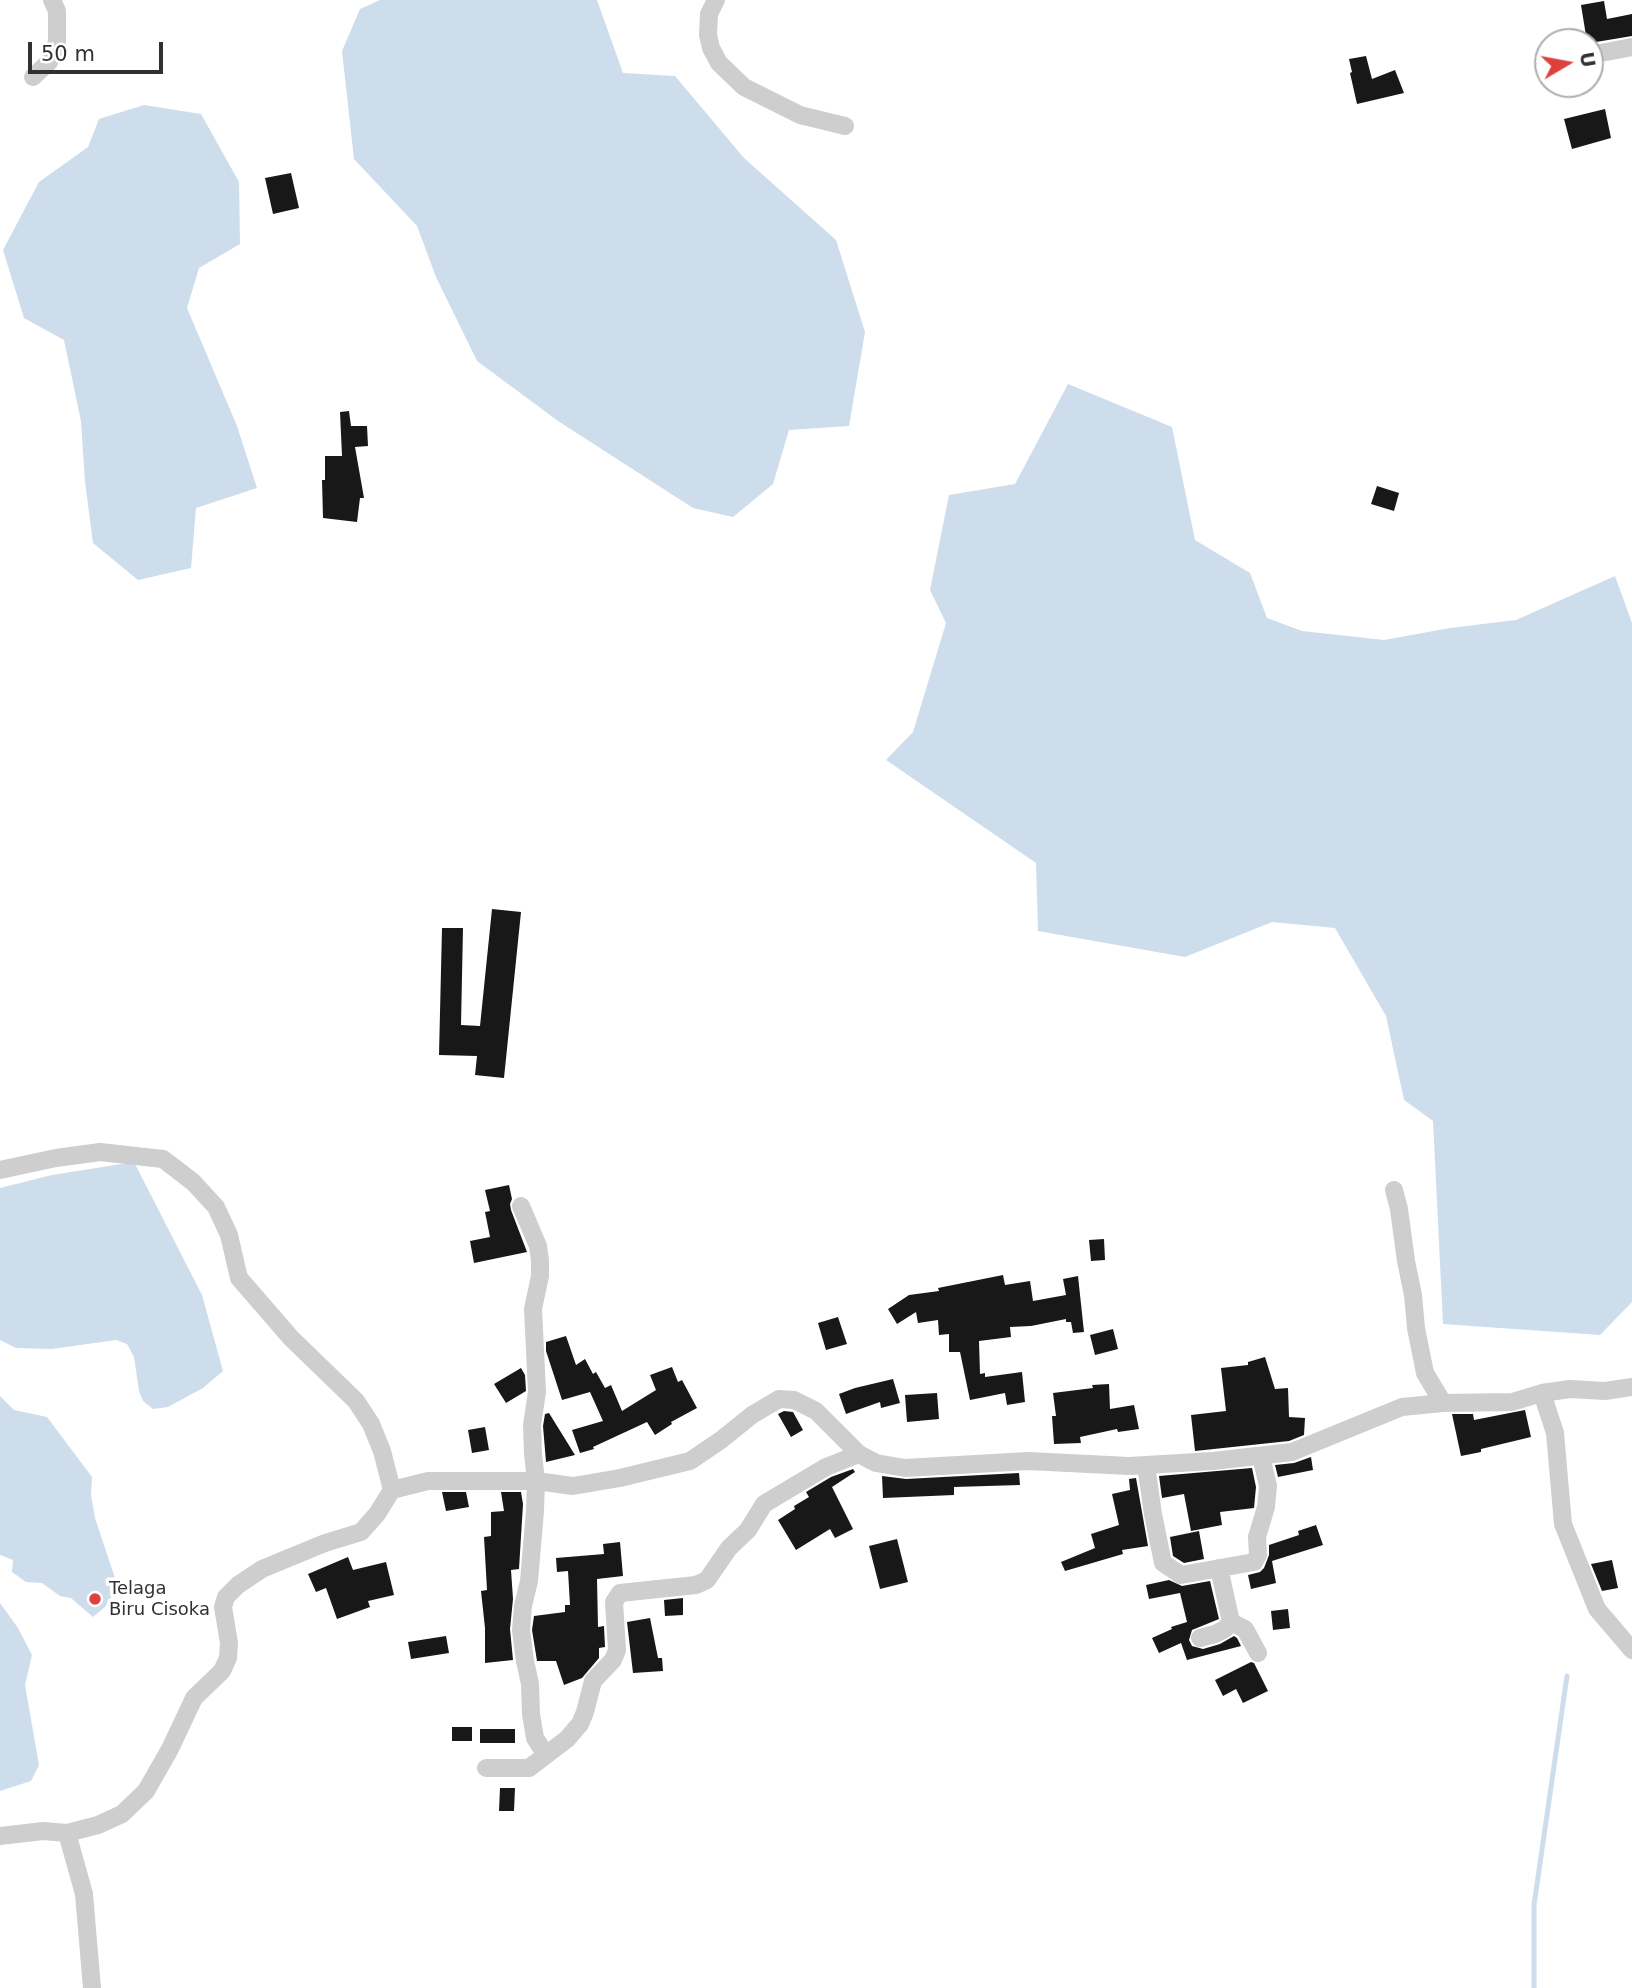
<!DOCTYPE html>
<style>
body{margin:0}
#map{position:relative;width:1632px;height:1988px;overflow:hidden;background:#fff;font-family:"DejaVu Sans",sans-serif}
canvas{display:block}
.north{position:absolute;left:1534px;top:28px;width:70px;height:70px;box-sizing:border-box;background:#fff;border:2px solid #adadad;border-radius:50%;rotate:80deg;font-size:19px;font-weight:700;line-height:28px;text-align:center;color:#313131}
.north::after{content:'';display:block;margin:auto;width:24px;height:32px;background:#de413d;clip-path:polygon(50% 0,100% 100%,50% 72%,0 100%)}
.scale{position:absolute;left:28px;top:42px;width:135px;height:32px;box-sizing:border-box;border:4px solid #313131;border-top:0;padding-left:9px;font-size:21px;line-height:24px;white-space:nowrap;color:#313131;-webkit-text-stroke:5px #fff;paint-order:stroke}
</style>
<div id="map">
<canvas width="1632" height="1988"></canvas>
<div class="north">U</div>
<div class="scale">50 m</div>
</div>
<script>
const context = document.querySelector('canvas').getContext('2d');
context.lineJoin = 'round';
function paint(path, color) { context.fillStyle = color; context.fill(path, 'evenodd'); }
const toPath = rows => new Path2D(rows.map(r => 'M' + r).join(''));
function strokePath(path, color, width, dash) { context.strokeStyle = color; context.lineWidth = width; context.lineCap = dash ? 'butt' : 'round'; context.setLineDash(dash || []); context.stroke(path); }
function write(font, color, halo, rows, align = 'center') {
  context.font = font + ' "DejaVu Sans",sans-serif'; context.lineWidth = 7; context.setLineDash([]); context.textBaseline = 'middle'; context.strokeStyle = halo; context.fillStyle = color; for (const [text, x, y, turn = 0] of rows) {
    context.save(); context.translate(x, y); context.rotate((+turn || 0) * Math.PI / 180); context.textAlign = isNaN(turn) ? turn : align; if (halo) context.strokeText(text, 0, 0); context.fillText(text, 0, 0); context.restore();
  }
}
paint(toPath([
 [380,0,597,0,623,73,675,76,744,158,836,240,865,332,849,426,789,430,773,484,733,517,693,508,558,421,477,361,436,277,417,226,354,159,342,51,360,9],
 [144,105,201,114,239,182,240,244,199,268,187,308,237,426,257,488,196,508,191,568,138,580,93,543,85,482,81,421,64,340,24,318,3,250,39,182,88,147,99,119],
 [1068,384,1172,427,1195,540,1250,573,1267,618,1302,631,1384,640,1450,628,1516,620,1615,576,1632,623,1632,1302,1600,1335,1443,1324,1433,1121,1404,1100,1386,1016,1335,928,1272,922,1185,957,1038,931,1036,863,886,760,913,732,946,623,930,590,949,495,1015,484],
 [134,1162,202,1295,223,1371,203,1388,168,1407,153,1409,143,1401,139,1391,134,1357,127,1344,116,1340,52,1349,16,1348,0,1340,0,1188,52,1175],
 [0,1396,14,1410,47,1417,92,1477,91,1495,95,1518,118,1587,105,1607,93,1617,71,1598,60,1596,42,1583,26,1582,12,1572,13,1560,0,1555],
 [0,1603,18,1628,32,1655,25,1685,39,1765,31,1781,0,1791]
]), '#cdddeb');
strokePath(toPath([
 [1534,1988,1534,1905,1567,1676]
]), '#cdddeb', 5);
paint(toPath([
 [1604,1,1607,19,1632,14,1632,36,1590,43,1587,42,1581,5],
 [1366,56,1372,79,1395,70,1404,93,1357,104,1350,73,1352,72,1349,59],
 [1605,109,1611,138,1572,149,1564,119],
 [291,173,299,208,273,214,265,178],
 [349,411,351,426,367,426,368,446,355,447,364,498,360,498,357,522,323,518,322,480,325,480,325,456,342,456,340,412],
 [1377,486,1399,493,1394,511,1371,504],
 [492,909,521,912,504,1078,475,1075,477,1056,439,1055,442,928,463,928,461,1025,480,1026],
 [509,1185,512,1199,510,1204,511,1210,527,1252,474,1263,470,1241,490,1237,485,1212,490,1211,485,1190],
 [1104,1239,1105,1260,1091,1261,1089,1240],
 [1003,1275,1005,1285,1030,1281,1033,1301,1066,1295,1063,1279,1078,1276,1084,1332,1073,1333,1071,1322,1066,1322,1066,1319,1031,1326,1010,1327,1011,1337,979,1341,980,1374,985,1373,985,1377,1022,1372,1025,1402,1007,1405,1005,1393,970,1400,960,1352,949,1352,949,1334,939,1335,938,1320,918,1323,916,1312,897,1324,888,1309,909,1295,939,1291,938,1288],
 [838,1317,847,1344,826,1350,818,1323],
 [1113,1329,1118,1349,1095,1355,1090,1335],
 [566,1336,576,1365,585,1359,593,1374,596,1372,605,1388,611,1385,622,1411,656,1390,650,1375,672,1367,678,1382,682,1380,697,1408,671,1422,672,1424,655,1435,647,1422,593,1447,594,1449,580,1453,572,1430,603,1421,590,1392,562,1400,546,1351,546,1342],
 [1265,1357,1275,1389,1288,1388,1289,1417,1305,1418,1304,1435,1289,1441,1195,1451,1191,1415,1226,1411,1221,1368,1248,1365,1248,1362],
 [521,1368,525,1375,526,1391,506,1403,494,1384],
 [893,1379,900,1403,881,1408,880,1402,846,1414,839,1394,855,1388],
 [1109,1384,1110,1409,1134,1405,1139,1429,1118,1432,1117,1429,1080,1437,1081,1443,1054,1444,1052,1416,1056,1416,1053,1393,1093,1388,1092,1385],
 [937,1393,939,1419,907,1422,905,1395],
 [1525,1410,1531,1437,1481,1449,1481,1452,1461,1456,1452,1414,1473,1414,1474,1420],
 [784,1411,793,1412,803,1430,791,1437,778,1414],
 [549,1413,575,1455,546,1462,543,1426,545,1414],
 [485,1427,489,1450,472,1453,468,1430],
 [1311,1457,1313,1470,1278,1477,1275,1465,1294,1463],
 [1252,1468,1256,1487,1254,1508,1220,1512,1222,1525,1191,1531,1184,1494,1162,1498,1159,1476],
 [853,1469,855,1472,832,1487,853,1529,835,1538,830,1529,796,1550,778,1520,795,1509,794,1506,809,1497,806,1492,831,1477],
 [1019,1473,1020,1485,954,1487,954,1495,883,1498,882,1476,906,1479],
 [1136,1478,1148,1546,1122,1550,1123,1554,1065,1571,1061,1562,1095,1548,1091,1534,1119,1525,1112,1494,1130,1490,1129,1479],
 [442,1492,466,1492,469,1507,446,1511],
 [501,1492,521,1492,523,1504,519,1569,511,1570,513,1599,510,1629,513,1660,485,1663,485,1628,481,1591,487,1590,484,1537,491,1536,491,1512,504,1511],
 [1316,1525,1323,1545,1272,1561,1276,1583,1251,1589,1248,1575,1260,1572,1264,1568,1269,1555,1269,1545,1299,1535,1298,1531],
 [1199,1531,1204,1559,1184,1563,1173,1556,1170,1537],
 [897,1539,908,1582,880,1589,869,1546],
 [620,1542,623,1576,597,1579,598,1627,604,1626,605,1647,599,1648,599,1658,582,1678,564,1685,556,1661,537,1661,532,1630,534,1616,565,1612,565,1605,570,1605,568,1571,557,1572,556,1558,604,1554,603,1544],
 [348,1557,353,1570,386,1562,394,1595,368,1601,370,1607,337,1619,326,1588,316,1592,308,1574],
 [1612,1560,1618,1588,1602,1591,1591,1564],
 [1169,1580,1182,1586,1210,1581,1219,1619,1192,1630,1189,1640,1192,1646,1203,1649,1220,1644,1234,1636,1237,1638,1241,1646,1187,1660,1181,1643,1159,1653,1152,1638,1172,1629,1171,1627,1187,1622,1180,1593,1149,1599,1146,1585],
 [683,1598,683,1615,665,1616,664,1600],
 [1288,1609,1290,1628,1273,1630,1271,1611],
 [650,1618,658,1658,662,1658,663,1671,633,1673,627,1622],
 [446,1636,449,1653,411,1659,408,1642],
 [1251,1662,1254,1663,1268,1691,1243,1703,1236,1689,1223,1696,1215,1680],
 [452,1727,472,1727,472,1741,452,1741],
 [480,1729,515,1729,515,1743,480,1743],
 [500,1788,515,1788,514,1811,499,1811]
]), '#181818');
strokePath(toPath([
 [716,0,709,14,708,35,711,48,719,63,744,87,800,115,845,126],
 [1590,55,1632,47],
 [33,77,49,62,57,42,57,11,52,0],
 [0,1170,56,1158,100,1152,163,1159,193,1182,216,1207,229,1235,239,1278,291,1338,356,1401,371,1424,382,1451,392,1490,377,1514,361,1532,325,1543,262,1569,238,1585,226,1597,223,1607,229,1643,228,1658,222,1671,194,1698,170,1749,146,1791,122,1814,98,1825,67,1833,43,1831,0,1836],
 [1394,1190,1399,1209,1406,1261,1413,1295,1416,1328,1425,1373,1443,1403],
 [521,1206,538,1246,540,1260,540,1276,533,1309,537,1392,532,1425,533,1454,536,1481,535,1511,529,1581,523,1606,521,1630,525,1661,530,1684,531,1714,535,1738,546,1755],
 [1542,1393,1555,1433,1563,1524,1597,1609,1632,1650],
 [1146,1465,1153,1514,1163,1563,1181,1575,1254,1562,1258,1555,1257,1537,1266,1507,1268,1486,1261,1456],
 [392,1490,428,1481,536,1481,573,1486,620,1478,690,1461,721,1440,752,1415,779,1399,794,1400,816,1411,859,1454,876,1463,905,1468,1028,1461,1129,1466,1213,1461,1292,1452,1402,1407,1443,1403,1512,1402,1542,1393,1570,1389,1605,1391,1632,1387],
 [1231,1622,1245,1629,1258,1653],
 [1200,1638,1215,1634,1225,1629,1231,1622,1219,1568],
 [486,1768,529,1768,567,1739,580,1724,585,1712,593,1681,613,1660,617,1650,614,1602,620,1593,696,1585,707,1580,729,1548,748,1530,764,1504,826,1467,859,1454],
 [67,1833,84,1894,92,1988]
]), '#cecece', 18);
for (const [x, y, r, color] of [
 [95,1599,7,"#de413d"]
]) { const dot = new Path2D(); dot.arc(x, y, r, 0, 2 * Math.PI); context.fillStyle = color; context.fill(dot); strokePath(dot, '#fff', 2.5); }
write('18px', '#313131', '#fff', [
 ["Telaga",109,1589],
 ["Biru Cisoka",109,1610]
], 'left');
</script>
